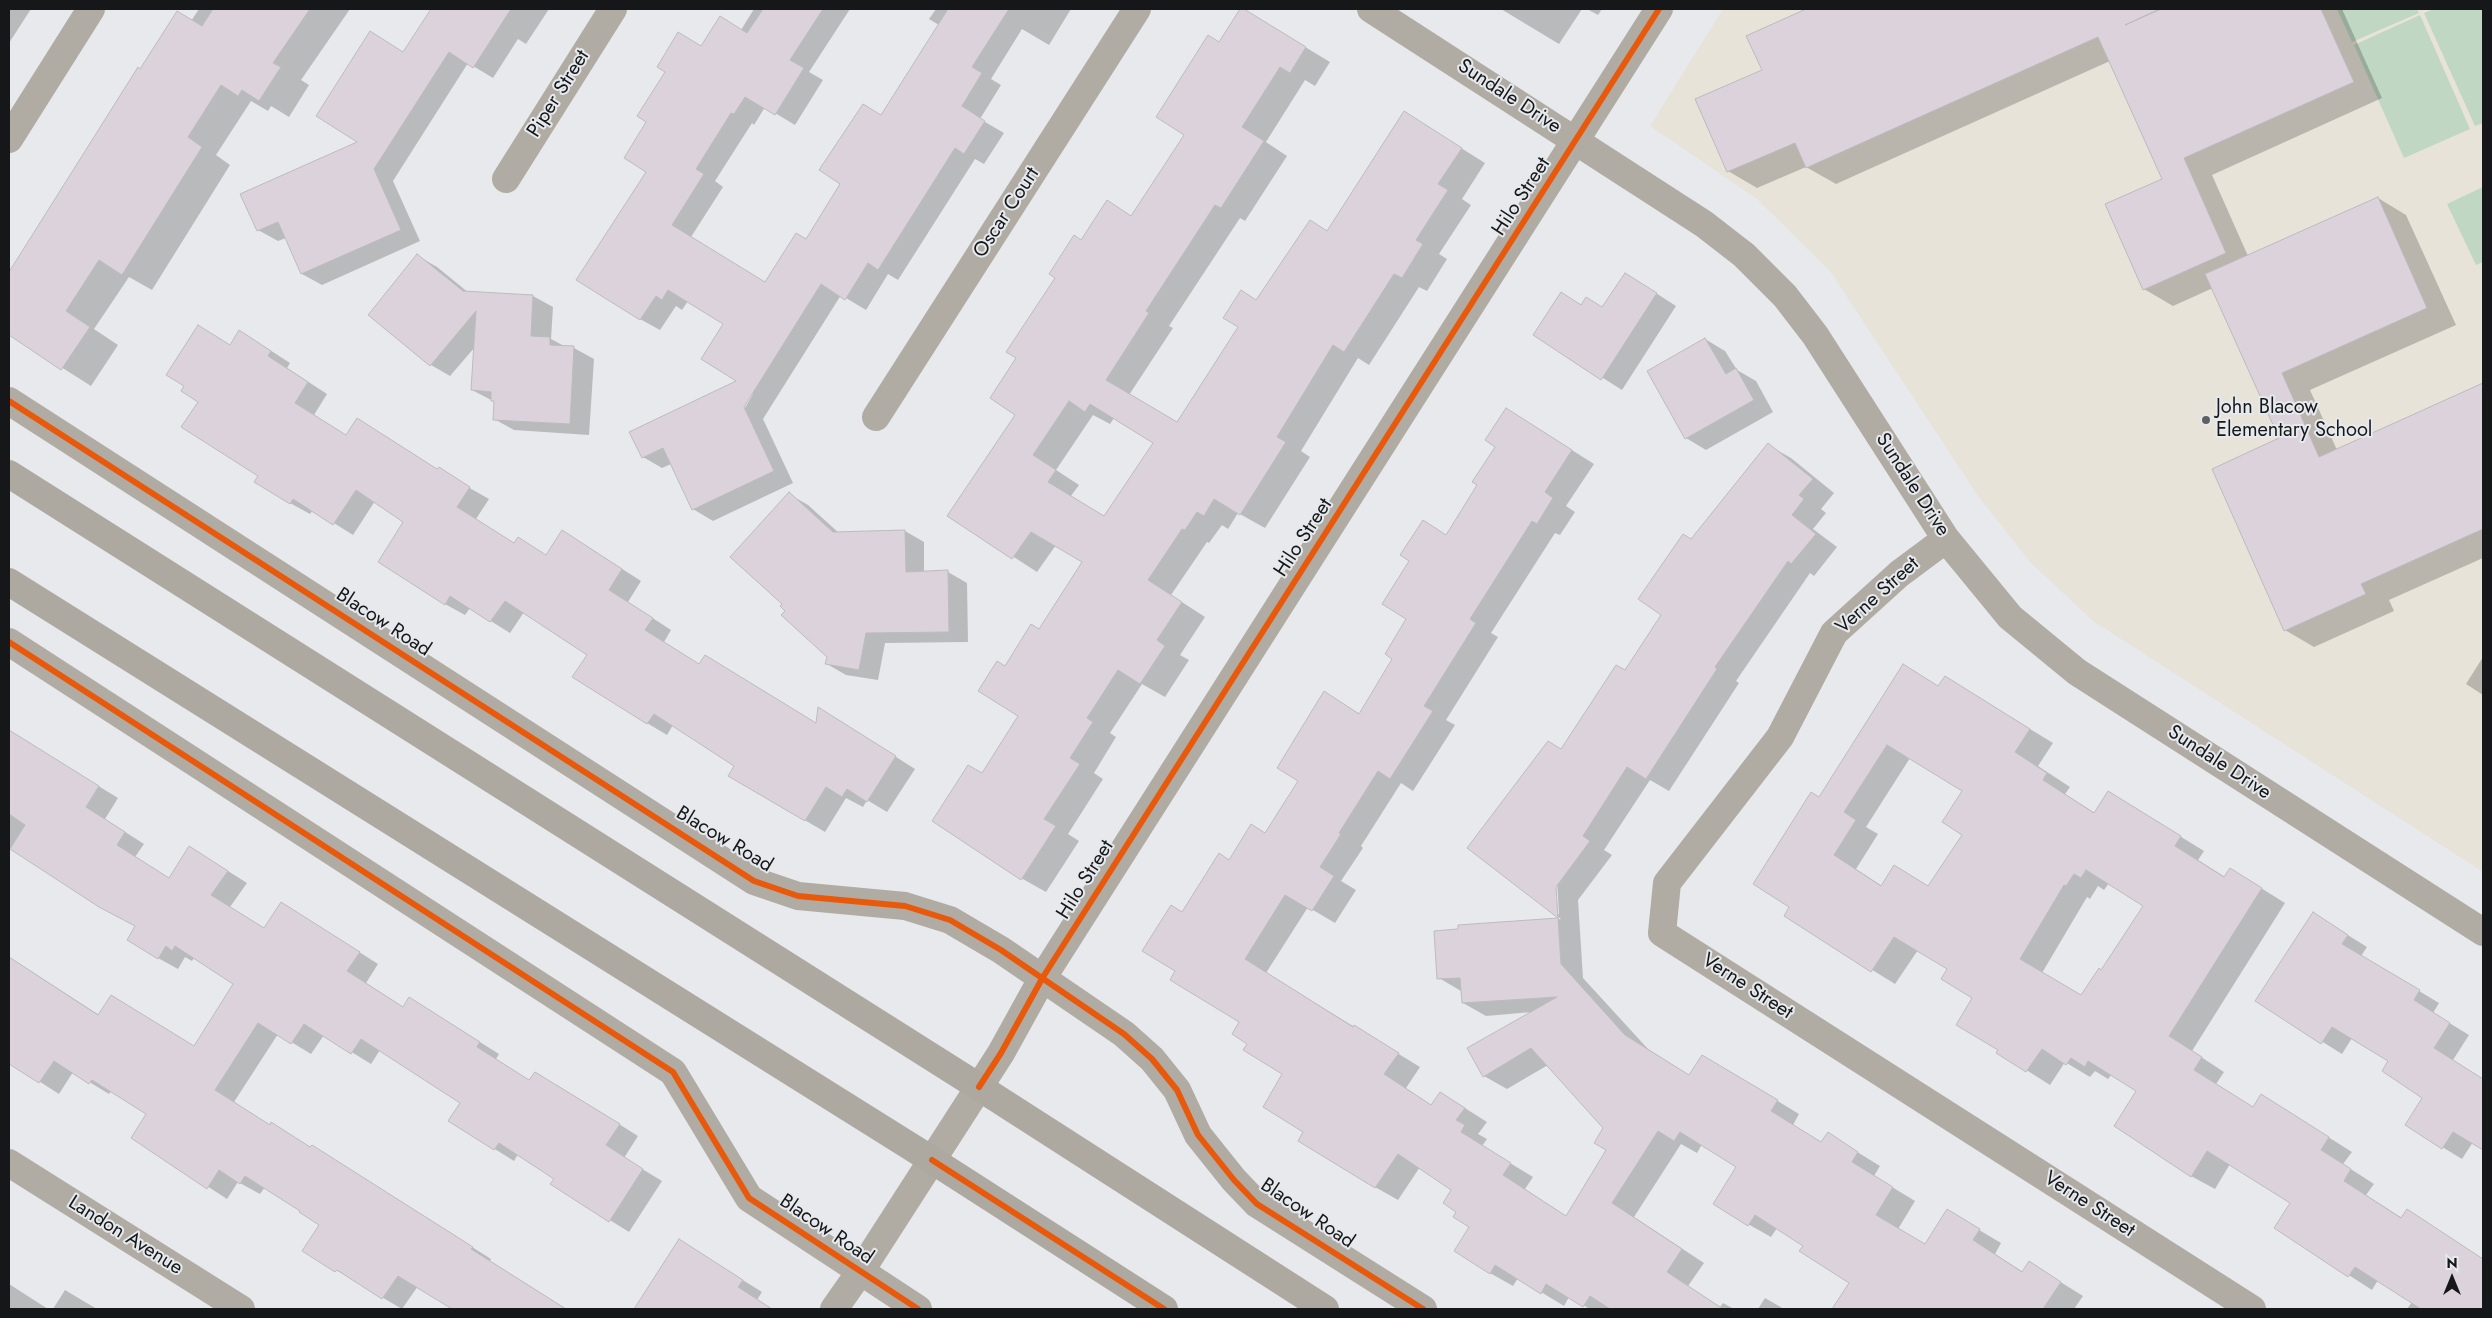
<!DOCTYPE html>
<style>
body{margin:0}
#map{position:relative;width:2492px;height:1318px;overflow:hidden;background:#e7e9ec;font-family:Jost,sans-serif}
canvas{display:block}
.frame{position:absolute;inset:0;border:10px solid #161718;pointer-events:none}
.north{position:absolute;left:2427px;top:1253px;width:50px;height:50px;-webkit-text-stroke:4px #e6e9ed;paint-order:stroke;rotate:0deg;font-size:14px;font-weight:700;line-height:20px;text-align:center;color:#161718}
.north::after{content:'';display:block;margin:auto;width:18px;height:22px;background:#161718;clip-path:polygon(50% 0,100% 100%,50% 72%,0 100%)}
</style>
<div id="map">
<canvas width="2492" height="1318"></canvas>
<div class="frame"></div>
<div class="north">N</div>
</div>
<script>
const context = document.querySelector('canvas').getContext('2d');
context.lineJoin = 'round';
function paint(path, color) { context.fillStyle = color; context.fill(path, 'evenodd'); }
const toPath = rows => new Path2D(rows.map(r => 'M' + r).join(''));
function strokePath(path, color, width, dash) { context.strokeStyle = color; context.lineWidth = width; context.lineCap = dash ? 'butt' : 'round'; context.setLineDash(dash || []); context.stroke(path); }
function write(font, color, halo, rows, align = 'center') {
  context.font = font + ' Jost,sans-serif'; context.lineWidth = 4; context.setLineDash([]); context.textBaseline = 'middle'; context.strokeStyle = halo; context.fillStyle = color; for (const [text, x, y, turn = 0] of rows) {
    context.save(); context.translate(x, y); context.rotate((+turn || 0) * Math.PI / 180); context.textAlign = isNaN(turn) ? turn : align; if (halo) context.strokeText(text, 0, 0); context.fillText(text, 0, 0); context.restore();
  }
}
paint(toPath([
 [1723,9,2483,9,2483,872,2093,621,2030,562,1978,496,1830,271,1757,199,1650,126]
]), '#e8e3d9');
paint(toPath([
 [2337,9,2417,9,2419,13,2352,42],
 [2434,9,2483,9,2483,123,2475,126,2424,13],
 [2420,15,2470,129,2404,158,2354,45],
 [2483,187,2483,262,2476,265,2447,204]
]), '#bfd7c3');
paint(toPath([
 [9,9,31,9,9,43],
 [199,9,350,9,301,80,309,85,289,117,271,106,268,111,251,101,216,155,230,165,152,290,129,277,94,329,118,345,91,386,9,334,9,274,138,69,141,71,191,21],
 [432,9,549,9,526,44,518,39,493,78,468,63,393,181,420,241,322,285,302,274,286,238,278,241,258,230,360,142,404,53],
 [754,9,850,9,809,72,823,80,795,125,765,107,754,125,752,123,715,181,723,187,691,237,765,283,806,240,939,25,929,19,936,9,1071,9,1049,45,1022,29,991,79,1001,85,980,119,1004,133,984,164,975,159,898,280,888,274,866,310,841,295,763,419,793,483,713,521,693,509,671,464,662,468,643,457,739,381,725,324,688,301,682,310,676,306,660,330,640,319,648,172,702,47,741,30],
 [750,394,753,394,742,413,740,412],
 [1242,9,1330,62,1315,86,1305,80,1266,142,1287,156,1245,221,1240,218,1169,326,1173,328,1129,395,1178,424,1257,301,1328,232,1405,113,1485,163,1462,199,1471,205,1439,254,1447,259,1427,291,1419,287,1369,365,1358,358,1301,451,1310,457,1265,528,1238,513,1228,529,1222,525,1209,543,1207,542,1171,595,1205,617,1180,655,1189,660,1165,697,1142,684,1110,733,1116,737,1094,773,1103,779,1068,834,1079,841,1046,892,1021,878,982,774,1020,716,1006,668,1040,630,1083,562,1056,545,1037,572,949,515,1017,414,1018,358,1082,241,1107,202,1133,217,1186,135,1220,43],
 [1093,415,1110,424,1114,418,1155,443,1105,517,1071,496,1079,485,1056,470],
 [1501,9,1582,9,1559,44],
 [1587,9,1602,9,1598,15],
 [1809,9,2139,9,2143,18,2164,9,2342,9,2382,98,2212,175,2248,256,2378,198,2406,215,2456,325,2310,390,2337,450,2483,384,2483,558,2389,600,2394,611,2314,647,2285,630,2281,439,2213,288,2173,306,2144,289,2164,179,2110,61,1836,184,1806,167,1757,188,1728,171,1763,70,1748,36],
 [418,256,437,267,469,293,533,296,553,307,551,339,566,347,574,348,594,359,589,435,514,430,494,419,495,402,472,390,475,347,450,376,431,365],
 [1645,286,1676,306,1622,390,1535,335,1562,294,1582,305,1603,308],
 [1705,339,1725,351,1737,370,1756,381,1773,412,1706,450,1686,438],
 [259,343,290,363,287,368,327,394,314,415,347,436,438,470,489,499,476,519,515,544,547,556,582,543,641,581,628,602,671,630,664,642,700,665,817,724,838,720,915,769,887,812,867,800,863,807,846,798,825,832,730,776,736,766,673,725,667,735,647,723,589,654,524,612,510,633,470,608,465,615,445,604,405,522,375,501,353,535,313,510,310,514,290,503,260,476,230,346],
 [1507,409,1594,464,1566,506,1575,512,1560,535,1555,533,1491,633,1498,637,1446,720,1455,725,1413,791,1401,783,1361,846,1363,848,1341,881,1356,890,1335,923,1308,907,1266,973,1420,1067,1406,1088,1432,1106,1441,1093,1487,1122,1478,1134,1487,1139,1482,1146,1533,1177,1525,1189,1567,1217,1607,1150,1605,1128,1548,1065,1507,1089,1484,1076,1532,1012,1486,1016,1463,1003,1461,991,1439,978,1460,930,1459,926,1561,919,1469,848,1562,751,1625,672,1662,615,1691,540,1768,445,1791,458,1834,493,1821,509,1826,513,1813,529,1837,547,1814,576,1810,573,1736,681,1739,683,1669,791,1650,780,1604,850,1612,855,1578,900,1583,978,1648,1049,1690,1076,1725,1069,1799,1114,1793,1125,1822,1143,1828,1134,1880,1166,1874,1176,1915,1201,1898,1229,1925,1245,1969,1224,2001,1243,1995,1254,2023,1272,2030,1263,2083,1296,2074,1309,1832,1309,1850,1282,1804,1245,1777,1228,1771,1237,1748,1224,1738,1167,1702,1144,1697,1153,1681,1144,1634,1217,1704,1263,1688,1286,1720,1307,1723,1303,1734,1309,1590,1309,1569,1297,1564,1306,1518,1278,1513,1286,1490,1273,1471,1226,1458,1211,1453,1190,1420,1167,1398,1200,1375,1187,1305,1131,1283,1074,1249,1044,1241,1021,1176,971,1183,914,1229,861,1265,834,1300,781,1324,693,1360,714,1394,658,1408,619,1447,536,1479,484,1497,446],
 [1554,880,1557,880,1559,914,1556,914],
 [789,494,808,505,839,533,905,531,924,542,924,572,948,572,967,583,968,642,885,643,878,680,846,675,827,664,828,656,786,611,783,603],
 [2483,657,2483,695,2466,684],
 [1904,665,1939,687,1968,691,2053,743,2038,766,2070,787,2065,794,2095,813,2131,806,2204,851,2198,860,2225,877,2253,883,2285,903,2192,1051,2224,1072,2216,1084,2254,1108,2261,1095,2352,1152,2343,1164,2374,1184,2366,1195,2402,1218,2407,1210,2483,1259,2483,1309,2407,1309,2412,1302,2378,1280,2372,1290,2276,1228,2292,1203,2230,1164,2215,1189,2191,1176,2138,1091,2112,1074,2108,1079,2095,1071,2090,1077,2065,1062,2050,1085,1998,1052,2000,1050,1974,998,1948,968,1918,950,1895,984,1785,916,1791,907,1819,798],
 [1910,758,1963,791,1964,834,1929,887,1882,886,1856,869,1878,834,1866,827],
 [2109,883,2145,905,2102,972,2082,996,2042,973,2087,897,2090,899,2098,886,2104,890],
 [12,733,118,798,105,819,144,844,135,857,170,879,209,859,247,883,230,907,265,929,301,915,378,964,366,983,403,1007,429,1010,499,1054,496,1059,530,1081,555,1084,638,1136,624,1158,662,1181,629,1232,552,1184,556,1179,518,1154,514,1161,450,1121,462,1102,380,1050,371,1064,324,1035,311,1054,278,1034,234,1102,271,1126,332,1158,491,1259,490,1261,566,1309,454,1309,418,1286,402,1309,304,1251,320,1224,302,1210,265,1187,260,1194,238,1182,227,1199,133,1138,148,1114,111,1091,109,1094,73,1072,59,1094,9,1062,9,957,99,1015,194,1047,235,984,194,958,192,961,185,957,178,969,158,958,136,926,9,847,9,737],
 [2314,914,2367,947,2361,956,2439,1003,2433,1013,2469,1035,2453,1060,2483,1080,2483,1149,2473,1142,2462,1159,2406,1125,2424,1098,2390,1061,2352,1038,2342,1054,2257,1001],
 [680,1241,762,1292,757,1300,771,1309,636,1309],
 [9,1284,48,1309,9,1309],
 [65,1290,85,1302,97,1309,53,1309],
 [1765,1298,1784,1309,1758,1309]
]), '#0003');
const building = toPath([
 [213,9,310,9,273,63,281,67,259,101,242,90,238,96,221,85,188,137,202,147,122,275,99,260,66,311,90,327,61,370,9,335,9,272,138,67,140,69,177,11,202,26,213,9],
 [431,9,511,9,473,68,449,52,374,169,401,230,301,274,278,222,257,231,240,194,357,142,316,116,370,31,403,52,431,9],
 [763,9,823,9,790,60,804,68,775,115,745,97,734,114,731,113,696,169,704,174,672,225,765,282,796,233,806,239,840,184,819,170,863,104,881,115,948,9,1009,9,972,67,982,73,962,106,985,121,964,154,955,148,878,270,868,263,845,300,821,284,744,407,774,471,692,510,663,448,642,458,629,432,736,381,701,359,723,324,668,290,662,300,656,296,640,320,576,280,646,172,624,158,646,122,637,116,665,72,657,67,678,32,701,46,720,16,747,33,763,9],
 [1240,9,1244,9,1306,47,1290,73,1280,67,1242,127,1264,141,1221,208,1215,205,1146,311,1149,313,1106,380,1177,422,1238,327,1223,318,1241,290,1256,300,1310,220,1327,231,1404,111,1462,148,1438,184,1448,190,1416,240,1423,244,1402,278,1394,274,1344,352,1333,345,1277,437,1286,442,1240,515,1214,499,1204,516,1197,512,1185,530,1182,529,1148,580,1182,602,1157,640,1165,646,1140,684,1118,670,1087,718,1093,722,1070,758,1080,764,1044,819,1056,826,1021,880,932,821,968,765,982,773,1018,716,978,691,997,661,1005,666,1031,624,1039,629,1082,562,1031,532,1012,559,947,516,1015,415,990,398,1016,358,1006,352,1055,278,1049,274,1074,235,1081,240,1107,200,1131,216,1184,135,1156,117,1208,35,1219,42,1240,9],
 [1069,401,1085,412,1090,404,1153,443,1104,516,1048,482,1056,470,1033,455,1069,401],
 [1806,9,2160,9,2125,25,2161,9,2321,9,2354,82,2184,158,2226,253,2143,290,2105,204,2162,179,2098,37,1806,168,1795,143,1727,172,1695,99,1762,70,1746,36,1806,9],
 [2378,197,2427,308,2282,373,2319,457,2483,383,2483,529,2361,584,2366,594,2284,631,2212,469,2279,438,2205,274,2378,197],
 [417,254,463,291,533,295,531,336,550,337,550,345,574,346,570,424,493,420,494,401,491,401,491,392,471,390,476,311,430,366,368,315,417,254],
 [1625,273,1657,293,1601,380,1533,335,1561,292,1581,305,1586,297,1602,307,1625,273],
 [198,325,230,345,239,330,271,351,268,356,308,382,295,403,346,435,357,418,437,469,439,467,470,487,457,507,514,543,518,537,546,555,562,530,622,569,609,590,653,618,645,630,699,664,705,655,816,723,818,707,896,756,867,802,847,789,842,797,826,787,805,821,728,776,734,766,654,714,647,724,572,677,587,655,505,601,490,622,450,596,445,605,378,562,403,522,356,490,333,525,293,499,290,504,254,482,258,476,181,427,198,402,181,391,184,386,166,375,198,325],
 [1705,338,1726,374,1736,368,1754,400,1685,439,1647,371,1705,338],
 [1506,408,1572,450,1545,492,1553,498,1537,524,1532,521,1470,619,1476,623,1424,706,1433,711,1390,779,1378,771,1339,833,1341,834,1320,867,1334,876,1312,911,1285,895,1245,959,1353,1027,1354,1025,1399,1053,1384,1074,1431,1105,1440,1092,1465,1108,1456,1120,1465,1125,1461,1132,1511,1163,1503,1175,1566,1216,1606,1150,1594,1143,1603,1128,1531,1048,1483,1077,1467,1048,1557,997,1462,1003,1460,978,1437,979,1434,931,1458,929,1458,925,1558,918,1467,848,1548,741,1561,749,1616,665,1625,670,1661,615,1638,599,1683,534,1691,539,1768,443,1813,479,1799,495,1804,499,1792,515,1816,534,1791,564,1788,561,1715,667,1717,669,1646,779,1627,767,1583,836,1590,841,1556,887,1561,964,1625,1035,1689,1075,1702,1055,1778,1100,1771,1111,1821,1142,1828,1132,1858,1152,1852,1162,1893,1187,1876,1215,1925,1244,1947,1209,1980,1229,1973,1240,2022,1272,2029,1261,2061,1282,2043,1309,1832,1309,1849,1283,1799,1251,1803,1246,1755,1215,1748,1226,1713,1204,1736,1167,1680,1132,1674,1141,1658,1131,1612,1203,1682,1249,1667,1272,1723,1309,1610,1309,1590,1296,1583,1307,1546,1284,1541,1294,1495,1265,1490,1274,1454,1251,1469,1227,1453,1217,1456,1212,1443,1203,1451,1190,1398,1154,1375,1188,1298,1141,1303,1132,1263,1107,1282,1074,1243,1050,1247,1044,1232,1034,1239,1022,1170,980,1175,971,1142,951,1171,905,1182,912,1219,853,1229,860,1251,824,1265,833,1298,781,1277,768,1324,691,1359,714,1392,659,1385,654,1406,619,1382,604,1409,561,1400,555,1423,520,1446,535,1477,485,1472,482,1495,447,1485,440,1506,408],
 [789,492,833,532,905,530,906,572,948,570,949,632,866,633,859,670,825,664,827,657,781,615,785,611,780,606,782,604,730,557,789,492],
 [1903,664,1938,686,1945,676,2030,729,2015,752,2047,773,2043,780,2094,813,2108,791,2181,836,2175,846,2224,877,2230,868,2262,888,2169,1036,2202,1057,2194,1070,2253,1107,2261,1094,2329,1137,2321,1150,2351,1169,2344,1181,2401,1218,2407,1209,2483,1259,2483,1309,2421,1309,2355,1267,2348,1277,2274,1228,2290,1203,2207,1151,2191,1177,2114,1126,2136,1091,2088,1061,2085,1067,2071,1058,2066,1065,2042,1049,2026,1072,1996,1053,1998,1050,1956,1025,1972,998,1941,979,1947,969,1894,937,1871,972,1784,916,1789,907,1753,884,1811,792,1819,797,1903,664],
 [1887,745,1962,791,1942,822,1962,835,1928,886,1894,865,1881,886,1834,855,1856,820,1844,812,1887,745],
 [2086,870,2143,906,2101,970,2099,968,2081,995,2020,959,2064,885,2066,886,2074,874,2081,878,2086,870],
 [9,730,99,786,86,807,125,832,117,845,169,878,189,846,228,871,211,895,264,928,281,902,360,952,347,971,403,1007,409,997,480,1042,477,1047,529,1080,535,1072,620,1124,606,1145,643,1169,609,1222,550,1184,554,1179,499,1143,494,1150,448,1121,460,1103,361,1039,351,1054,304,1024,291,1044,258,1023,215,1090,270,1125,271,1122,310,1147,312,1145,473,1247,471,1249,566,1309,452,1309,398,1276,382,1299,337,1270,335,1272,302,1251,319,1225,299,1212,300,1211,245,1176,240,1184,219,1170,207,1189,131,1138,146,1114,92,1080,89,1084,54,1061,39,1083,9,1064,9,957,98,1015,111,995,194,1046,233,984,175,946,172,951,166,946,158,959,127,940,135,926,99,907,10,849,25,825,9,814,9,730],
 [2313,912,2348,935,2342,944,2420,990,2414,1000,2450,1023,2434,1048,2483,1079,2483,1150,2453,1132,2442,1149,2405,1125,2422,1098,2382,1071,2388,1061,2332,1027,2321,1044,2255,1001,2313,912],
 [679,1239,743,1280,738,1287,772,1309,634,1309,679,1239]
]);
paint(building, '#dcd2dc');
strokePath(building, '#bbbbbd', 1);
strokePath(toPath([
 [1371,9,1704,224,1744,255,1785,296,1815,335,1946,539,2010,617,2077,672,2483,932],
 [9,139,91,9],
 [506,179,613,9],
 [9,401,754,881,798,896,905,906,950,920,1001,950,1124,1034,1152,1059,1177,1090,1198,1135,1234,1180,1257,1204,1423,1309],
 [876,417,1137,9],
 [1946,539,1899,574,1834,633,1780,737,1667,883,1662,933,2252,1309],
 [9,642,673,1072,749,1198,918,1309],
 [9,1163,241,1309],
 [834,1309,860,1272,1001,1053,1043,977,1659,9]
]), '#b0aca3', 28);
strokePath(toPath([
 [9,474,979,1087,1325,1309],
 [9,582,932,1160,1164,1309]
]), '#ada9a0', 28);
strokePath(toPath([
 [9,401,754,881,798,896,905,906,950,920,1001,950,1124,1034,1152,1059,1177,1090,1198,1135,1234,1180,1257,1204,1423,1309],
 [9,642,673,1072,749,1198,918,1309],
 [979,1087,1001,1053,1043,977,1659,9],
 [932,1160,1164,1309]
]), '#e8590c', 6);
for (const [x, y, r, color] of [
 [2206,420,5,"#5f6062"]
]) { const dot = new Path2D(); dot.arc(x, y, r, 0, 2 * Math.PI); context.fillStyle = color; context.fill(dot); strokePath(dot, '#e6e9ed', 2); }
write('20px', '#161718', '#e6e9ed', [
 ["Piper Street",559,94,-58],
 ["Sundale Drive",1509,97,33],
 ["Hilo Street",1522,197,-57],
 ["Oscar Court",1007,213,-57],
 ["Sundale Drive",1912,485,57],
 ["Hilo Street",1304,538,-57],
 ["Verne Street",1878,596,-42],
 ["Blacow Road",383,623,33],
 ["Sundale Drive",2219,763,33],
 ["Blacow Road",724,840,31],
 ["Hilo Street",1086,880,-58],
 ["Verne Street",1747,987,33],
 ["Verne Street",2089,1205,33],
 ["Blacow Road",1307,1214,34],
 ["Blacow Road",826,1230,34],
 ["Landon Avenue",125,1236,32]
]);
write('20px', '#161718', '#e6e9ed', [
 ["John Blacow",2216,408],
 ["Elementary School",2216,431]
], 'left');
</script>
